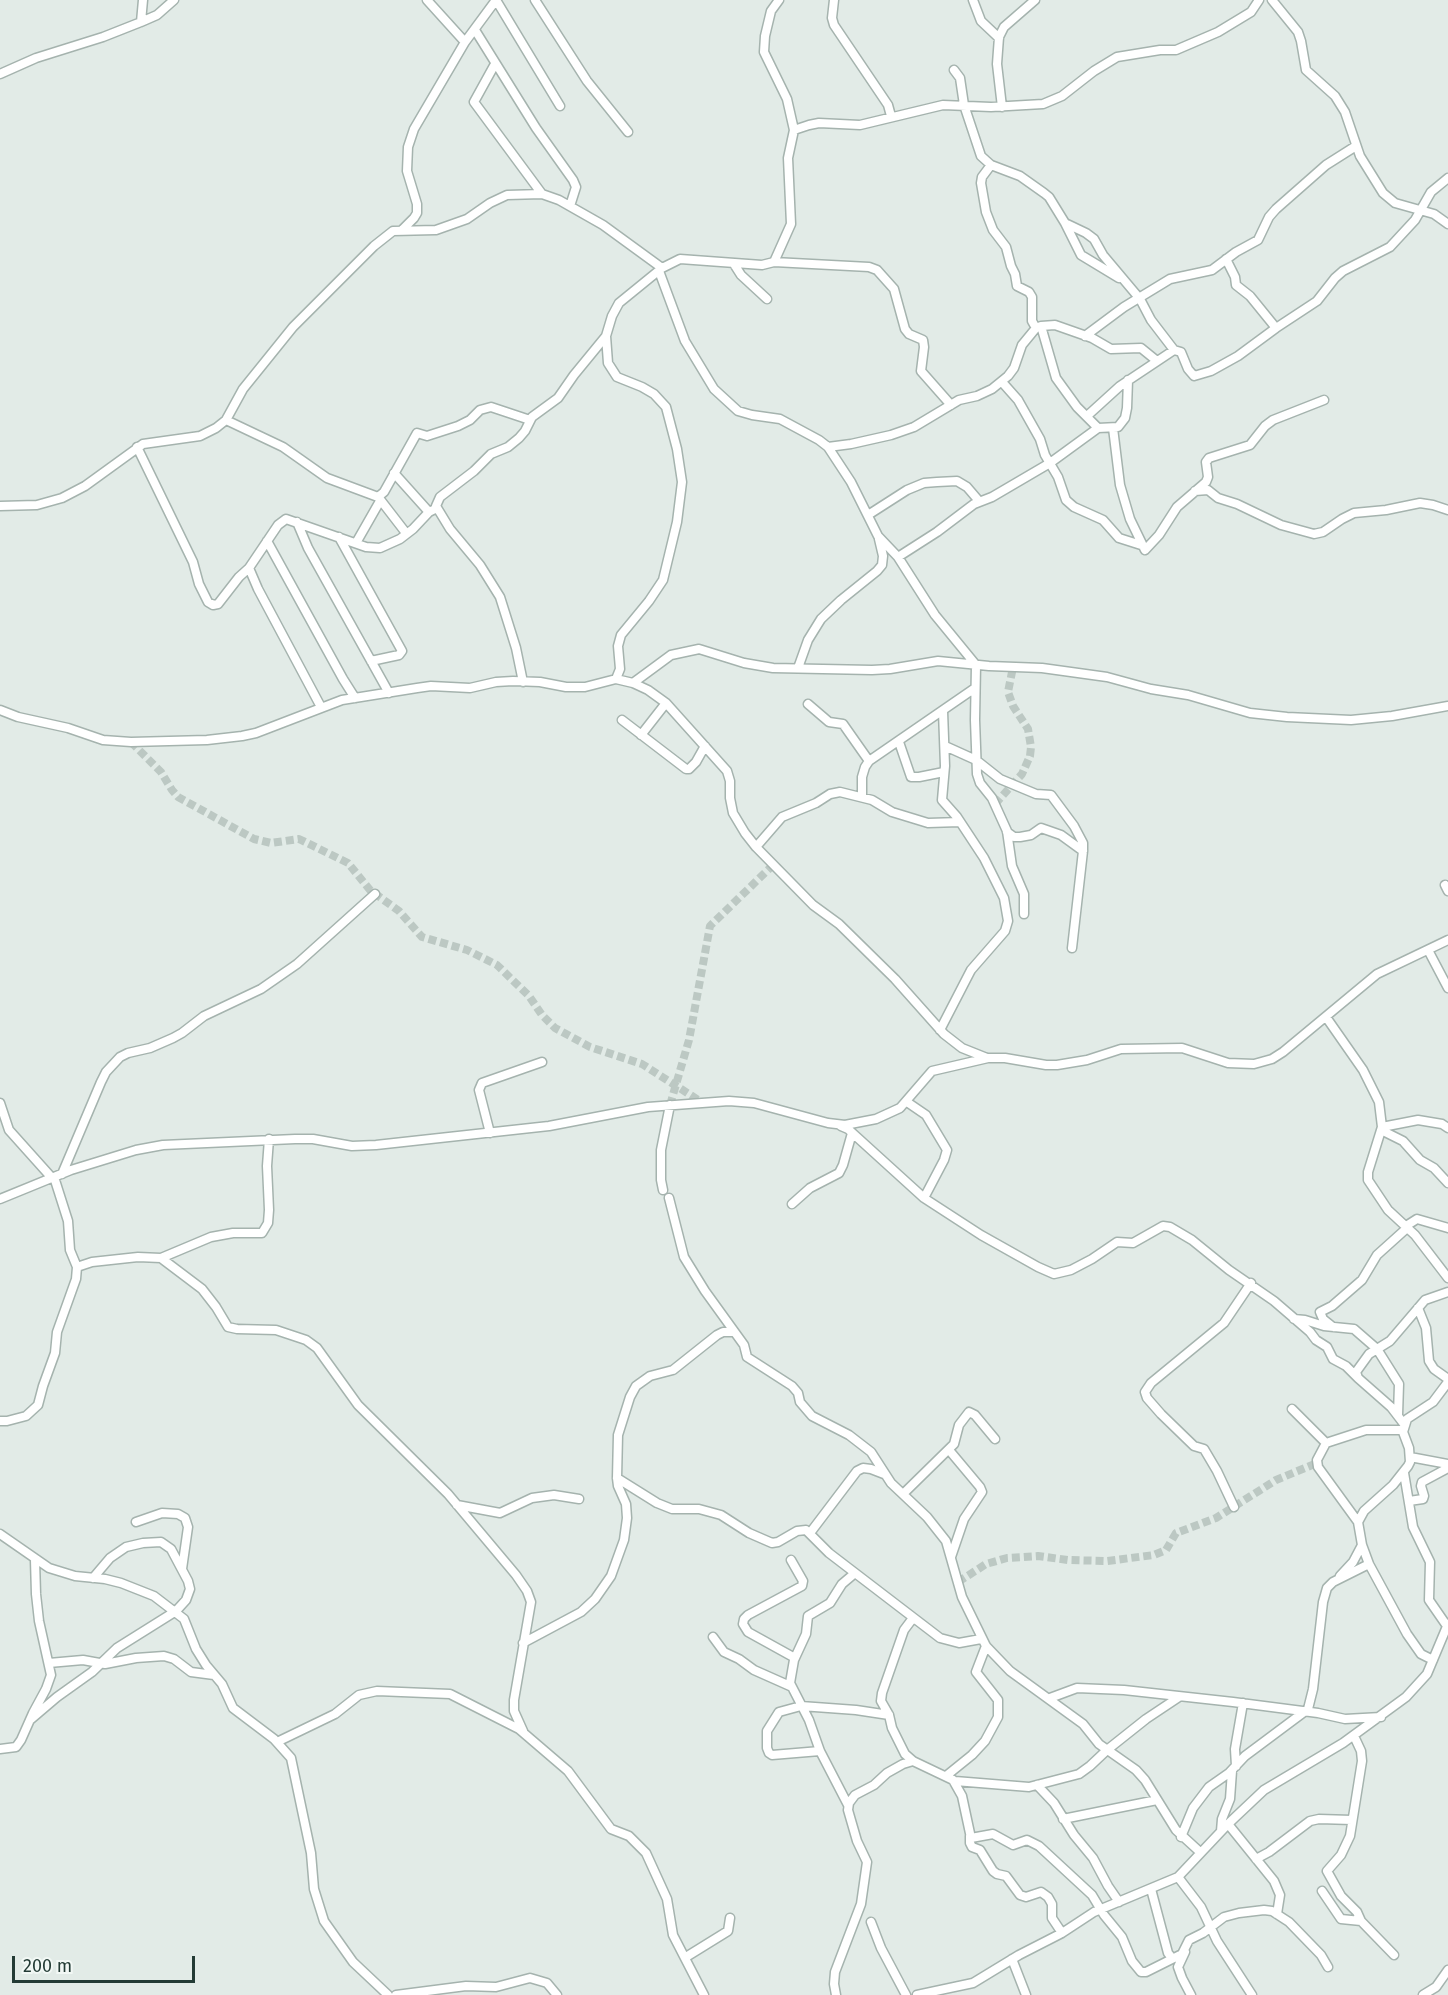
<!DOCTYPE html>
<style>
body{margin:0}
#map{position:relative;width:1448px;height:1995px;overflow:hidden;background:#e2ebe7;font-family:"Fira Sans",sans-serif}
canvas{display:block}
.scale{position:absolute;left:12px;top:1956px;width:183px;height:27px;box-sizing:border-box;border:3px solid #233b35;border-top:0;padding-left:8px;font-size:18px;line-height:21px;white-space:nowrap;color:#233b35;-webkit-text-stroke:4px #f2f8f5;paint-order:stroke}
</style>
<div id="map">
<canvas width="1448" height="1995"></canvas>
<div class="scale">200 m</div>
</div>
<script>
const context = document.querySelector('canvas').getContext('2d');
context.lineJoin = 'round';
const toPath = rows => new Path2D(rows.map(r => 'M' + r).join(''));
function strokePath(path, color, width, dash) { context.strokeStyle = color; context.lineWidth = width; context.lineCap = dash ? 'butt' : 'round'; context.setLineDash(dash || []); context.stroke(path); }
strokePath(toPath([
 [131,742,161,772,172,790,178,797,254,839,271,843,299,839,348,863,370,890,399,911,422,937,467,950,497,965,529,996,542,1015,555,1028,590,1047,642,1064,703,1103],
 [995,804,1022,774,1030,756,1031,747,1028,729,1013,706,1008,692,1013,667],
 [670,1105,689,1040,710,926,774,864],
 [958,1582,986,1564,1007,1558,1038,1556,1068,1560,1107,1561,1154,1555,1166,1550,1176,1533,1216,1518,1276,1480,1317,1463]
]), '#bcc8c3', 8, [8, 4]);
const minor = toPath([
 [427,0,465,42],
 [496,0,560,106],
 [535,0,587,81,628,132],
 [779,0,771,11,765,36,764,52,787,99,794,130],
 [834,0,832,18,834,25,888,105,891,116],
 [973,0,981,21,999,38],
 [1272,0,1298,32,1301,41,1306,70,1335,96,1345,112,1360,156,1383,193,1395,203,1434,214,1448,224],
 [141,22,143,0],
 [475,30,536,128,573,180,576,187,570,206],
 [495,64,474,102,542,194],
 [954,70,960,78,964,105,981,156,991,165,1020,176,1044,193,1049,197,1065,223,1086,233,1094,239,1103,255,1140,299,1151,320,1174,350],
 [0,74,36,58,103,37,141,22,157,15,174,0],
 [1002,107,997,64,999,37,1004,27,1035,0],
 [991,165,982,177,981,183,986,212,993,230,1006,247,1011,266,1015,274,1017,286,1029,292,1032,297,1032,321,1036,328],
 [1065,223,1081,255,1119,278],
 [402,230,414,218,417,213,417,204,407,171,408,147,414,129,465,42,496,0],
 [1226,259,1235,277,1236,285,1250,296,1276,328],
 [774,262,869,267,877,270,894,289,905,329,909,334,923,340,924,347,921,371,951,405],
 [734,264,741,275,767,299],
 [659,271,685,341,714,389,738,411,752,415,780,419,819,440,828,447,851,482,878,536,898,557,935,615,976,665,975,720,977,774,980,783,992,798,1007,831,1012,866,1024,894,1024,914],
 [1041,326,1056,378,1077,407,1098,428],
 [1085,336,1124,307,1170,279,1212,270,1236,252,1258,240,1269,217,1276,209,1326,165,1356,146],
 [1002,382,1018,400,1040,439,1045,455,1058,477,1066,500,1074,507,1103,520,1119,538,1141,545],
 [1087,416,1120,386,1174,350,1181,352,1188,369,1194,376,1211,371,1238,356,1276,328,1317,301,1335,278,1343,271,1390,247,1415,220,1431,192,1448,178],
 [226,420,283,447,327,478,378,497,384,492,417,433,427,436,458,426,470,420,480,410,491,407,530,420],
 [1113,428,1120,485,1130,519,1145,550,1159,535,1177,507,1206,482,1208,477,1206,462,1209,458,1250,445,1265,426,1273,420,1324,400],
 [137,447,193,562,199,584,208,602,213,605,218,604,239,577,249,568],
 [828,447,851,444,891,435,914,427,959,400,977,396,992,389,1008,376,1014,368,1022,345,1036,328,1041,326,1055,325,1092,338,1111,349,1141,348,1157,361],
 [394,473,429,512],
 [1195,491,1208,490,1218,498,1237,504,1281,525,1314,534,1323,532,1342,519,1354,513,1386,510,1420,503,1433,505,1448,510],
 [379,498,406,533],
 [0,506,37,505,62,498,85,486,143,444,200,436,216,428,226,420,243,389,293,327,374,246,393,231,436,230,467,219,490,203,507,195,542,194,559,200,603,225,662,268],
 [868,515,907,490,924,483,937,482,957,481,967,487,979,501],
 [297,522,308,548,389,693],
 [339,537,402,651,399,655,371,661],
 [267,541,343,679,355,698],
 [356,543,380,501],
 [898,557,937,532,974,504,992,497,1050,463,1098,428,1118,427,1125,418,1127,408,1128,380],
 [798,668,808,640,821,619,841,600,877,571,882,565,883,556,879,539],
 [616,679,633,683,648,690,666,703,727,771,730,781,730,798,733,813,745,833,756,847,813,905,839,924,895,979,944,1034,962,1048,987,1058],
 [523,682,516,648,500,597,480,565,450,529,436,506,440,497,474,471,491,454,508,447,519,438,525,431,532,417,558,398,574,375,606,336],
 [633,683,671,655,699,649,744,663,773,668,872,670,890,669,938,661,989,666,1042,668,1107,677,1151,689,1188,695,1250,713,1287,717,1351,720,1392,716,1448,706],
 [808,704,829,722,843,724,869,761],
 [321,707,258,589,249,568,278,525,286,519,366,547,380,548,400,539,413,529,429,512,437,508],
 [0,710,18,717,68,728,103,740,131,742,207,740,242,736,256,733,342,700,417,688,431,686,470,688,496,682,513,681,540,682,566,687,585,687,616,679,620,669,618,646,621,635,649,601,663,580,677,522,682,482,677,449,666,407,654,394,642,387,617,377,608,363,606,336,612,316,619,303,662,268,680,259,762,265,774,262,791,224,788,158,794,130,809,125,819,123,860,125,943,105,991,107,1043,104,1062,96,1094,71,1117,57,1160,50,1176,50,1218,32,1251,12,1259,0],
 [622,720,686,769,689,769,696,762,705,746],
 [641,735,666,703],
 [899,742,911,777,919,777,944,772],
 [945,746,976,760,1000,779,1036,794,1051,795,1074,826,1083,843,1083,851,1072,948],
 [862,797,862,777,865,767,869,761,975,688],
 [1007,832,1014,837,1020,837,1031,835,1041,828,1061,835,1083,851],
 [756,847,782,817,816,803,830,794,840,792,872,800,892,812,928,823,960,822],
 [1445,885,1448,891],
 [1428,950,1448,988],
 [1326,1017,1363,1070,1379,1102,1382,1127,1368,1172,1368,1180,1388,1210,1415,1235,1448,1278],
 [940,1030,971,970,1005,931,1008,921,1004,898,984,858,957,817,942,800,945,766,943,711],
 [907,1102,926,1115,947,1150,944,1160,924,1198],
 [0,1103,9,1130,52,1178],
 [841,1126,848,1129,924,1198,981,1235,1038,1267,1054,1274,1071,1270,1092,1259,1117,1242,1133,1243,1163,1226,1170,1227,1192,1240,1229,1270,1274,1301,1310,1332,1316,1340,1327,1347,1333,1359,1346,1366,1358,1378],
 [1382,1127,1418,1120,1442,1124,1448,1128],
 [1381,1130,1403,1141,1420,1160,1434,1168,1448,1183],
 [490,1133,479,1090,482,1083,542,1062],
 [62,1174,101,1082,106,1072,120,1057,128,1053,150,1048,173,1038,182,1033,204,1016,261,989,297,964,375,894],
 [663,1190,661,1180,661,1150,670,1105],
 [669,1198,684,1257,705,1291,744,1345,747,1357,792,1386,798,1393,800,1402,812,1416,849,1435,871,1452,891,1483,927,1517,946,1541,962,1597,986,1646,1010,1671,1083,1724,1099,1744,1136,1770,1145,1780,1176,1830,1200,1852],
 [0,1199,71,1170,136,1150,163,1145,295,1139,313,1139,352,1146,376,1145,549,1126,648,1107,729,1101,754,1103,828,1123,845,1125,876,1119,900,1108,932,1071,988,1058,1005,1058,1046,1065,1057,1065,1087,1060,1121,1049,1182,1048,1228,1063,1254,1064,1272,1059,1283,1052,1377,974,1448,940],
 [792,1204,810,1188,839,1173,843,1165,852,1133],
 [1406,1226,1417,1219,1448,1228],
 [161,1258,202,1289,216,1307,228,1327,237,1329,276,1330,306,1340,317,1348,358,1405,448,1494,516,1575,527,1591,531,1602,514,1700,514,1711,523,1731],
 [77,1267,92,1262,138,1257,161,1258,211,1237,233,1233,262,1233,268,1223,269,1210,267,1166,269,1139],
 [1418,1308,1426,1328,1429,1361,1434,1369,1448,1379],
 [1294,1319,1305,1320,1324,1326,1354,1329,1377,1349,1399,1384,1398,1415],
 [1333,1327,1323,1319,1320,1312,1332,1306,1362,1280,1377,1255,1407,1228],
 [1292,1409,1326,1443,1366,1430,1403,1430],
 [0,1421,7,1421,26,1416,38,1405,43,1386,55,1353,57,1332,76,1279,77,1267,70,1250,68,1221,54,1177],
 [1404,1424,1391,1407,1358,1378,1356,1372,1369,1354,1390,1341,1425,1300,1448,1292],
 [1326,1443,1317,1460,1318,1467,1358,1522],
 [949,1450,980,1487,982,1492,964,1519,951,1557],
 [1410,1457,1448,1464],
 [1404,1473,1413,1527,1430,1562,1429,1600,1447,1626],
 [617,1478,657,1503,672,1509,699,1509,721,1515,749,1533,772,1543,778,1542,797,1531,806,1530,829,1553,940,1638,959,1643,981,1639],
 [903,1494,954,1444,959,1425,969,1412,975,1415,995,1439],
 [1409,1501,1423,1499,1424,1496,1421,1486,1422,1482,1448,1468],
 [457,1505,500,1513,532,1498,554,1495,579,1499],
 [1234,1507,1217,1471,1204,1449,1194,1446,1161,1414,1147,1398,1145,1392,1151,1383,1224,1323,1251,1283],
 [136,1522,162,1513,178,1514,185,1518,188,1527,182,1569],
 [810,1533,857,1471,863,1468,871,1469,884,1474],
 [0,1534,49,1568,75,1576,105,1579,121,1583,154,1596,184,1619,196,1649,206,1665,222,1684,233,1708,274,1739,291,1758,311,1853,314,1889,324,1921,353,1962,388,1995],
 [791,1560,803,1581,802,1586,748,1615,744,1619,743,1624,748,1632,795,1658],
 [1340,1576,1353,1562,1362,1545],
 [913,1618,904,1630,882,1693,881,1701,889,1715,892,1728,905,1754,913,1761,955,1781,1029,1787,1079,1774,1090,1766,1107,1750,1146,1719,1179,1697],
 [713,1637,724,1652,739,1659,754,1670,790,1686],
 [523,1643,581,1612,595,1599,611,1576,624,1540,627,1518,626,1504,618,1486,617,1478,618,1435,630,1397,636,1386,650,1376,673,1370,717,1335,723,1332,734,1332],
 [1433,1660,1421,1654,1407,1634,1369,1564,1362,1545,1358,1522,1364,1511,1393,1485,1408,1466,1410,1462,1409,1448,1403,1432,1407,1419,1433,1402,1448,1382],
 [49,1663,83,1660,105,1664,136,1658,164,1656,174,1659,191,1672,214,1675],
 [1050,1698,1077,1688,1124,1690,1233,1702,1318,1713,1345,1719,1381,1717],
 [30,1720,57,1697,92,1672,117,1648,176,1611,186,1600,190,1589,188,1581,171,1549,161,1542,143,1543,126,1547,110,1558,93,1578],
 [1354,1736,1361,1751,1362,1761,1350,1836,1341,1855,1327,1871,1341,1896,1357,1912,1361,1921],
 [277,1742,335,1714,359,1695,377,1691,450,1694,519,1729,568,1771,611,1829,629,1836,646,1853,667,1899,673,1935,704,1995],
 [0,1749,16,1747,21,1740,33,1713,46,1689,51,1675,39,1621,36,1594,35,1560],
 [820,1751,772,1755,769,1753,767,1748,767,1731,779,1712,801,1706,856,1710,889,1715],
 [1236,1766,1235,1749,1243,1703],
 [946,1776,972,1755,985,1741,998,1717,998,1700,976,1672,986,1646],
 [953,1780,962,1796,971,1838,993,1834,1013,1845,1027,1840,1039,1846,1092,1895,1104,1915,1122,1937,1132,1961,1141,1972,1146,1972,1182,1954,1189,1940,1203,1933,1224,1917,1239,1913,1264,1910,1272,1911,1289,1922,1321,1955,1328,1967],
 [1037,1785,1054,1803,1074,1835,1093,1858,1108,1886,1119,1902],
 [848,1805,820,1751,809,1720,790,1683,794,1660,806,1634,808,1616,830,1603,842,1584,855,1573],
 [1063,1819,1157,1800],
 [1228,1824,1274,1881,1280,1895,1277,1914],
 [1221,1831,1222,1819,1230,1799,1232,1771],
 [970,1836,970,1843,972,1847,980,1850,993,1871,997,1874,1006,1876,1020,1895,1026,1897,1041,1892,1048,1897,1052,1904,1052,1918,1062,1933],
 [1181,1837,1193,1808,1209,1787,1229,1773,1245,1756,1308,1709,1313,1689,1323,1602,1327,1588,1333,1582,1369,1564],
 [1256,1859,1269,1852,1310,1821,1319,1819,1352,1820],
 [1178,1877,1201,1907,1217,1941,1252,1995],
 [1151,1889,1168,1953,1172,1958],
 [1322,1891,1341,1919,1361,1921,1394,1955],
 [871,1922,881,1948,906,1995],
 [1185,1952,1178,1967,1182,1978,1191,1995],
 [686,1957,728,1931,730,1918],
 [1012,1959,1026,1995],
 [396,1995,466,1986,496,1987,530,1978,547,1983,557,1995],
 [836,1995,834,1984,835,1972,861,1904,867,1862,857,1841,848,1810,849,1803,855,1795,874,1785,887,1773,903,1764,913,1761],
 [917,1995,973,1983,1019,1955,1062,1933,1094,1912,1178,1877,1228,1824,1264,1790,1343,1743,1406,1697,1427,1674,1448,1624],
 [1423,1995,1436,1987,1448,1970]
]);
strokePath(minor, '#a5b3ae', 11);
strokePath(minor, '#fff', 8);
</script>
